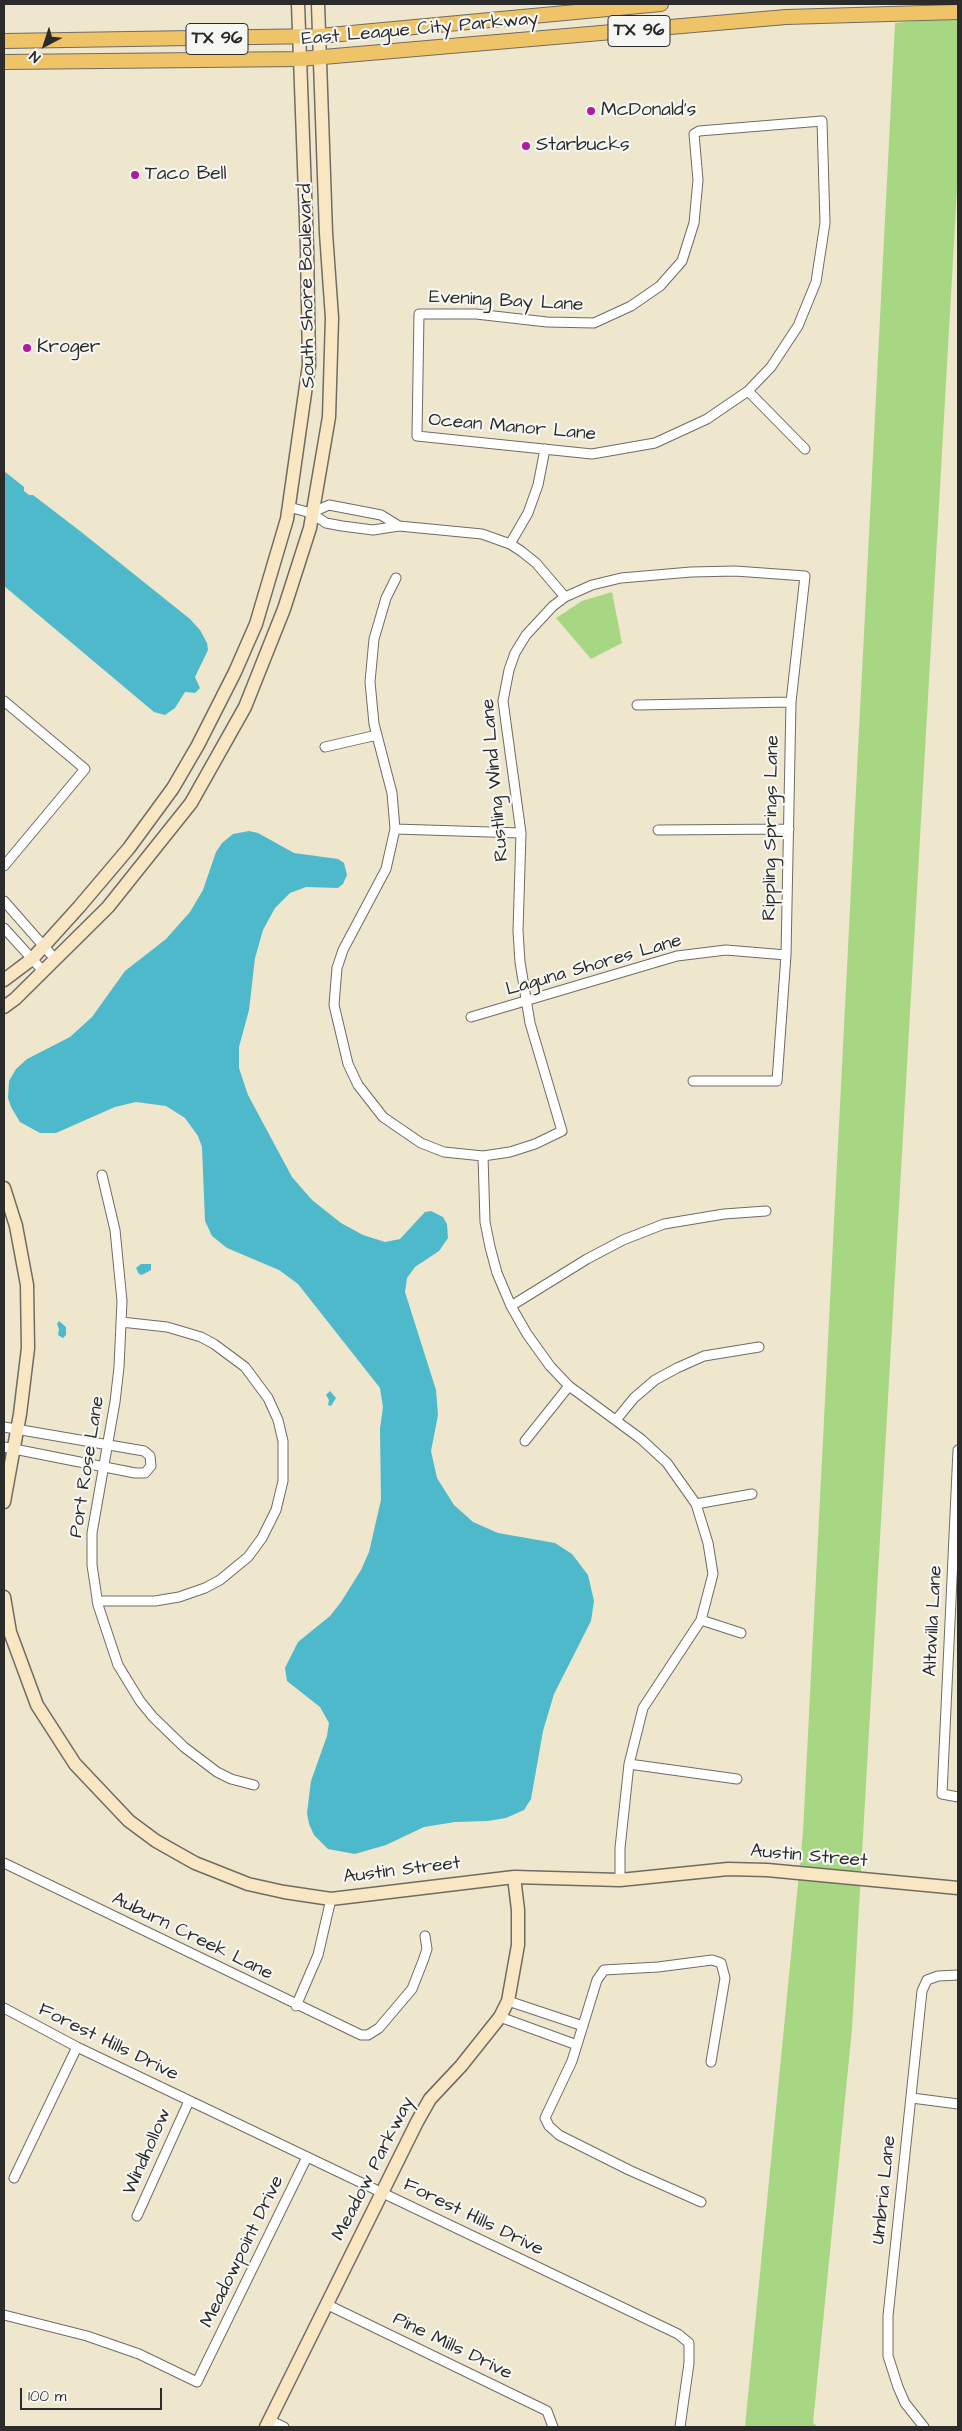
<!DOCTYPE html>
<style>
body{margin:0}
#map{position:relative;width:962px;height:2431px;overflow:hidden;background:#eee6cd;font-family:"Architects Daughter",sans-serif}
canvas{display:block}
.frame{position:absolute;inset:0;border:5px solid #2b2b2b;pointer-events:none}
.north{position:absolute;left:20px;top:20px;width:50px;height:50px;-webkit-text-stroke:4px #f6f6f2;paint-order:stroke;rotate:220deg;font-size:14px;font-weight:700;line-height:20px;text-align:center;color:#2b2b2b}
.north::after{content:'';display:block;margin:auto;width:18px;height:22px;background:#2b2b2b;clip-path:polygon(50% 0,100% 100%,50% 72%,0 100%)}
.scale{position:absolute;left:20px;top:2388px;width:142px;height:22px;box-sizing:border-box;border:2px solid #2b2b2b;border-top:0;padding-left:6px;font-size:15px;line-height:18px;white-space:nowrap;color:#2b2b2b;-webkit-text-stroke:4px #f6f6f2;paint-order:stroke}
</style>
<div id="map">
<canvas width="962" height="2431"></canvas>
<div class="frame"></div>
<div class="north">N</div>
<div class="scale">100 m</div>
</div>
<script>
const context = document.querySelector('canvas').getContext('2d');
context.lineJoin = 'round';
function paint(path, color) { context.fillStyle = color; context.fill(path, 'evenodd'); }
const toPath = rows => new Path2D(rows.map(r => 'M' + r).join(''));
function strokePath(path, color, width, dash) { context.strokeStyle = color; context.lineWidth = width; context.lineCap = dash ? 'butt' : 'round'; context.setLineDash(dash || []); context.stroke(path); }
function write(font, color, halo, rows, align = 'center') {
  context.font = font + ' "Architects Daughter",sans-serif'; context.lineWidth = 4.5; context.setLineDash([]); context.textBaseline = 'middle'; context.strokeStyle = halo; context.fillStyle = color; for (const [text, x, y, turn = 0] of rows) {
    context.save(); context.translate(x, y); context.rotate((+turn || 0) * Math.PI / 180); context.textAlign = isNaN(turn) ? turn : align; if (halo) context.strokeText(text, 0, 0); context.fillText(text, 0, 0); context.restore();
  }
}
paint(toPath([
 [958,17,958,172,852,2029,813,2423,818,2427,745,2427,803,1832,895,23],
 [612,592,622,643,591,659,556,618,582,601]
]), '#a8d784');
paint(toPath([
 [4,471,24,487,24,491,29,495,33,495,80,531,190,619,200,630,207,643,208,650,195,677,200,688,195,693,185,692,175,708,165,715,154,712,4,586],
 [249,831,258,833,294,853,338,859,344,863,347,875,343,884,338,888,306,887,290,893,275,908,263,930,255,958,249,1010,239,1047,239,1068,248,1095,292,1177,312,1200,341,1223,363,1235,385,1242,400,1239,425,1212,431,1211,443,1217,447,1224,448,1238,439,1251,415,1267,407,1278,405,1292,436,1390,438,1415,431,1451,437,1478,454,1505,473,1522,498,1533,555,1543,572,1554,588,1575,594,1601,591,1621,554,1694,543,1731,531,1799,524,1810,506,1818,488,1821,455,1822,424,1827,386,1845,355,1854,328,1849,314,1835,309,1824,307,1813,311,1781,327,1736,329,1723,320,1707,287,1681,285,1668,298,1642,330,1616,341,1602,361,1570,369,1552,381,1500,380,1429,383,1407,380,1388,298,1284,279,1270,227,1248,212,1236,205,1221,202,1147,198,1136,185,1118,166,1106,136,1102,115,1107,56,1133,40,1133,20,1122,11,1107,8,1098,9,1081,16,1069,27,1059,70,1037,92,1017,125,971,166,939,190,912,203,890,216,852,222,843,233,834],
 [141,1264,151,1264,151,1270,142,1275,139,1274,136,1268],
 [59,1321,66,1327,66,1335,63,1338,58,1335,59,1329,57,1324],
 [330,1391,336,1398,331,1406,328,1405,329,1400,326,1395]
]), '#4eb9ca');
const street = toPath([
 [822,121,825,223,816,282,798,326,771,367,748,391,707,419,655,443,592,454,417,436,419,314,476,314,547,322,594,323,631,306,660,286,682,261,694,223,698,180,694,134,699,131,822,121],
 [748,391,805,449],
 [289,507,311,513,326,523,342,526,373,530,399,526,482,534,510,544,521,551,536,563,565,597],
 [311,513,329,505,381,515,399,526],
 [510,544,528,513,538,485,545,449],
 [396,578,386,598,374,639,370,682,374,724,392,793,395,829,386,869,343,950,337,968,334,1005,348,1064,358,1085,383,1117,421,1143,444,1152,483,1156,510,1152,535,1144,562,1131,530,1023,520,962,518,931,521,833,503,701,509,670,515,653,526,635,553,606,565,597,592,585,621,578,691,572,735,571,805,576,791,702,786,955,777,1081,693,1081],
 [4,701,85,769,4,866],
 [637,705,791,702],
 [325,747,377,735],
 [395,829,521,833],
 [658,830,789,829],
 [4,901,55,959],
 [4,928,43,971],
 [471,1017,677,956,726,950,786,955],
 [483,1156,485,1222,490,1247,497,1273,511,1306,527,1334,550,1366,569,1386,641,1439,667,1463,696,1504,708,1543,713,1574,701,1620,643,1708,629,1764,620,1848,620,1880],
 [102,1175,115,1230,122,1301,119,1367,115,1402,92,1533,92,1565,98,1605,118,1665,140,1701,153,1717,184,1747,217,1772,231,1779,254,1785],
 [511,1306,587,1259,623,1240,664,1224,724,1214,766,1211],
 [616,1420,634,1398,655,1380,677,1368,704,1356,759,1347],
 [4,1427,144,1451,150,1456,151,1466,145,1473,135,1473,4,1447],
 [525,1441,569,1386],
 [958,1450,942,1794,958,1797],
 [696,1504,752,1494],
 [97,1601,155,1601,179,1597,205,1588,220,1580,248,1557,262,1538,276,1510,283,1481,283,1441,278,1420,268,1398,245,1367,214,1344,201,1337,167,1327,121,1322],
 [701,1620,741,1633],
 [629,1764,737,1779],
 [4,1863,361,2035,368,2035,379,2028,412,1989,423,1961,427,1949,425,1936],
 [508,2001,583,2026],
 [296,2006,318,1955,331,1899],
 [4,2008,77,2047,678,2334,689,2343,689,2363,680,2427],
 [500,2017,577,2045],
 [912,2098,958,2104],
 [14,2178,77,2047],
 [701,2202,629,2170,559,2135,549,2126,545,2118,572,2061,597,1980,604,1970,658,1967,712,1960,721,1963,725,1978,711,2062],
 [137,2216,189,2101],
 [326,2304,547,2411,553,2427],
 [4,2315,87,2336,139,2354,197,2382,307,2157],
 [269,2420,284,2427],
 [924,2427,905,2403,898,2387,888,2356,888,2316,922,1991,927,1980,938,1976,958,1975]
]);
const secondary = toPath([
 [4,980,32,959,79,907,129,848,173,788,198,745,235,672,256,624,287,519,309,365,307,247,298,4],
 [4,1007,15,999,108,907,191,803,245,707,284,609,310,528,329,417,332,318,326,233,318,4],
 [4,1188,16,1226,27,1285,28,1348,20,1414,4,1502],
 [4,1597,10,1632,37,1705,75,1764,129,1821,156,1841,195,1863,248,1884,284,1892,331,1899,514,1877,620,1880,728,1869,767,1870,958,1888],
 [266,2427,417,2122,430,2099,461,2066,500,2017,508,2001,518,1945,518,1910,514,1877]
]);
const primary = toPath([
 [4,41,319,36,661,4],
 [4,62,300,59,786,17,958,12]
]);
strokePath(street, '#6f6c64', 11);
strokePath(secondary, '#6f6c64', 15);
strokePath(primary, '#6f6c64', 16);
strokePath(street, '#fff', 9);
strokePath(secondary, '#f9e7c3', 12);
strokePath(primary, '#efc469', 14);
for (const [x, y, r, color] of [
 [591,111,5,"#b5179e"],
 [526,146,5,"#b5179e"],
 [135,175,5,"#b5179e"],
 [27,348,5,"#b5179e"]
]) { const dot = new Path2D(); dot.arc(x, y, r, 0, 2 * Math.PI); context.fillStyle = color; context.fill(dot); strokePath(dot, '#f6f6f2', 2); }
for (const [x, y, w] of [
 [639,31,62],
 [217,39,62]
]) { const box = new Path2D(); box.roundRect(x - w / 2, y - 15.5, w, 31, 4); context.fillStyle = '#f6f6f2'; context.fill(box); strokePath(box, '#2b2b2b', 1); }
write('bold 18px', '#2b2b2b', null, [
 ["TX 96",639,31],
 ["TX 96",217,39]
]);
write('19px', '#2b2b2b', '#f6f6f2', [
 ["East League City Parkway",420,30,-5],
 ["South Shore Boulevard",308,286,-91],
 ["Evening Bay Lane",506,302,3],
 ["Ocean Manor Lane",512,428,5],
 ["Rustling Wind Lane",496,780,-95],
 ["Rippling Springs Lane",772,828,-89],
 ["Laguna Shores Lane",594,966,-16],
 ["Port Rose Lane",88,1467,-81],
 ["Altavilla Lane",934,1621,-87],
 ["Austin Street",809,1857,5],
 ["Austin Street",402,1871,-7],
 ["Auburn Creek Lane",192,1937,26],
 ["Forest Hills Drive",108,2043,26],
 ["Windhollow",148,2152,-66],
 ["Meadow Parkway",374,2169,-63],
 ["Umbria Lane",885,2190,-84],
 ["Forest Hills Drive",473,2218,26],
 ["Meadowpoint Drive",243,2252,-64],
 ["Pine Mills Drive",452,2347,26]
]);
write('19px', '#2b2b2b', '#f6f6f2', [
 ["McDonald's",601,111],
 ["Starbucks",536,146],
 ["Taco Bell",145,175],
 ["Kroger",37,348]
], 'left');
</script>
